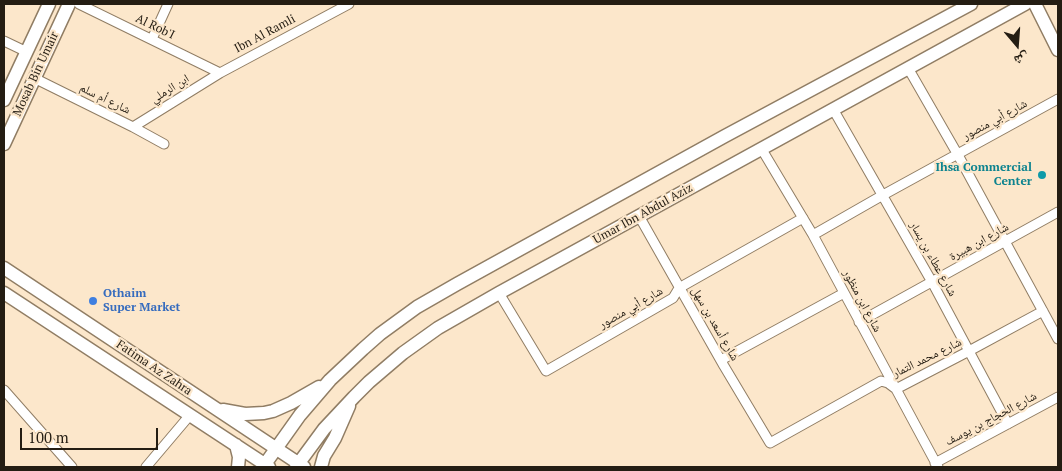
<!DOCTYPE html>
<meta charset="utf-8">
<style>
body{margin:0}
#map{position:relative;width:1062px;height:471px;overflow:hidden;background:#fce7cb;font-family:"PT Serif","Noto Naskh Arabic",serif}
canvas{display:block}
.frame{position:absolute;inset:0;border:5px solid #241d13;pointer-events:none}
.north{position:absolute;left:992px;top:20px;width:50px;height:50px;-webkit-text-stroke:4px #fce7cb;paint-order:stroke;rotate:162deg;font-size:14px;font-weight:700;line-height:20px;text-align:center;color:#241d13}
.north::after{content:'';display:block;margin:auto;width:18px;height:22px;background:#241d13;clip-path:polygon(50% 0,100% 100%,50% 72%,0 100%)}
.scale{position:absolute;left:20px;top:428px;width:138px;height:22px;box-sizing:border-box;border:2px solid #241d13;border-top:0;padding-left:6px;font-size:15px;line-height:18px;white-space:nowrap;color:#241d13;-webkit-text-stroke:4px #fce7cb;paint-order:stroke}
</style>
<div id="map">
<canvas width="1062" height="471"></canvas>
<div class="frame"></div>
<div class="north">ش</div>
<div class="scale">100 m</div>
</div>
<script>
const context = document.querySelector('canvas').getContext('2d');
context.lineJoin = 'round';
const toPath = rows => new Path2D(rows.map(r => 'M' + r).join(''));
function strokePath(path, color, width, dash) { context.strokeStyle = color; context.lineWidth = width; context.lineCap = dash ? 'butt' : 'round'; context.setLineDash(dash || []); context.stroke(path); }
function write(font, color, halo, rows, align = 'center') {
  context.font = font + ' "PT Serif","Noto Naskh Arabic",serif'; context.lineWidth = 4.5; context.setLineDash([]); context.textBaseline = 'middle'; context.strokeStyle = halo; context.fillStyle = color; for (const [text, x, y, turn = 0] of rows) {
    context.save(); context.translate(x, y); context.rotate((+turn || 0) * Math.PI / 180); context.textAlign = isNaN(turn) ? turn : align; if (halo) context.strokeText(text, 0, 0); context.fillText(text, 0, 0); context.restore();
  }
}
const street = toPath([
 [79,4,220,73],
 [152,39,168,4],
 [4,41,27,52],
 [908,68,958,155,1058,339],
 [34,78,133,127,164,144],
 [833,109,932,282,1008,424],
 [133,127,220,73,349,4],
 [761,148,813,235,938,467],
 [639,216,724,366,770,443,881,381,888,383,896,389,969,351,1043,311],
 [813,235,883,195,1058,99],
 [499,293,546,371,673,298,679,288,803,218],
 [859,322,1058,212],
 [721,360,844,293],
 [4,390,72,467],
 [935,463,1058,397],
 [146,467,190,415]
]);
const secondary = toPath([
 [1035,4,1058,50],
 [4,100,49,4],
 [4,144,69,4],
 [4,268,304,467],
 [4,293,269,467],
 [223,410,245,414,264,413,273,411,291,403,319,387],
 [236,445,239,457,238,467],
 [263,467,300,415,330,380,363,349,380,334,417,307,457,284,725,136,971,4],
 [296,467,324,429,354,397,369,382,403,353,438,328,499,293,1025,4],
 [321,467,324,456,335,438,349,406]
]);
strokePath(street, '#907d64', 11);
strokePath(secondary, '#907d64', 15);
strokePath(street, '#fff', 9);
strokePath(secondary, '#fff', 12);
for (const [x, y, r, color] of [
 [1042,175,5,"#0f9aa8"],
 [93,301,5,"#3f7fe0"]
]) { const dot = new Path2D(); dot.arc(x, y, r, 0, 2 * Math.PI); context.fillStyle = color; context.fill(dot); strokePath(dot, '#fce7cb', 2); }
write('12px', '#241d13', '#fce7cb', [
 ["Al Rob'I",155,27,26],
 ["Ibn Al Ramli",265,34,-28],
 ["Mosab Bin Umair",36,74,-65],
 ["ابن الرملي",170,89,-32],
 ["شارع أم سلم",105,99,26],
 ["شارع أبي منصور",995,120,-29],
 ["Umar Ibn Abdul Aziz",643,214,-29],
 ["شارع ابن هبيرة",979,242,-29],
 ["شارع عطاء بن يسار",933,259,61],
 ["شارع ابن منظور",862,301,62],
 ["شارع أبي منصور",631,308,-30],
 ["شارع أسعد بن سهل",715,324,60],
 ["شارع محمد التمار",927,358,-26],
 ["Fatima Az Zahra",154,368,34],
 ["شارع الحجاج بن يوسف",991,419,-28]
]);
write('bold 12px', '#0d838f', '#fce7cb', [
 ["Ihsa Commercial",1032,168],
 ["Center",1032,182]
], 'right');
write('bold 12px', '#366cbe', '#fce7cb', [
 ["Othaim",103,294],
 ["Super Market",103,308]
], 'left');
</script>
